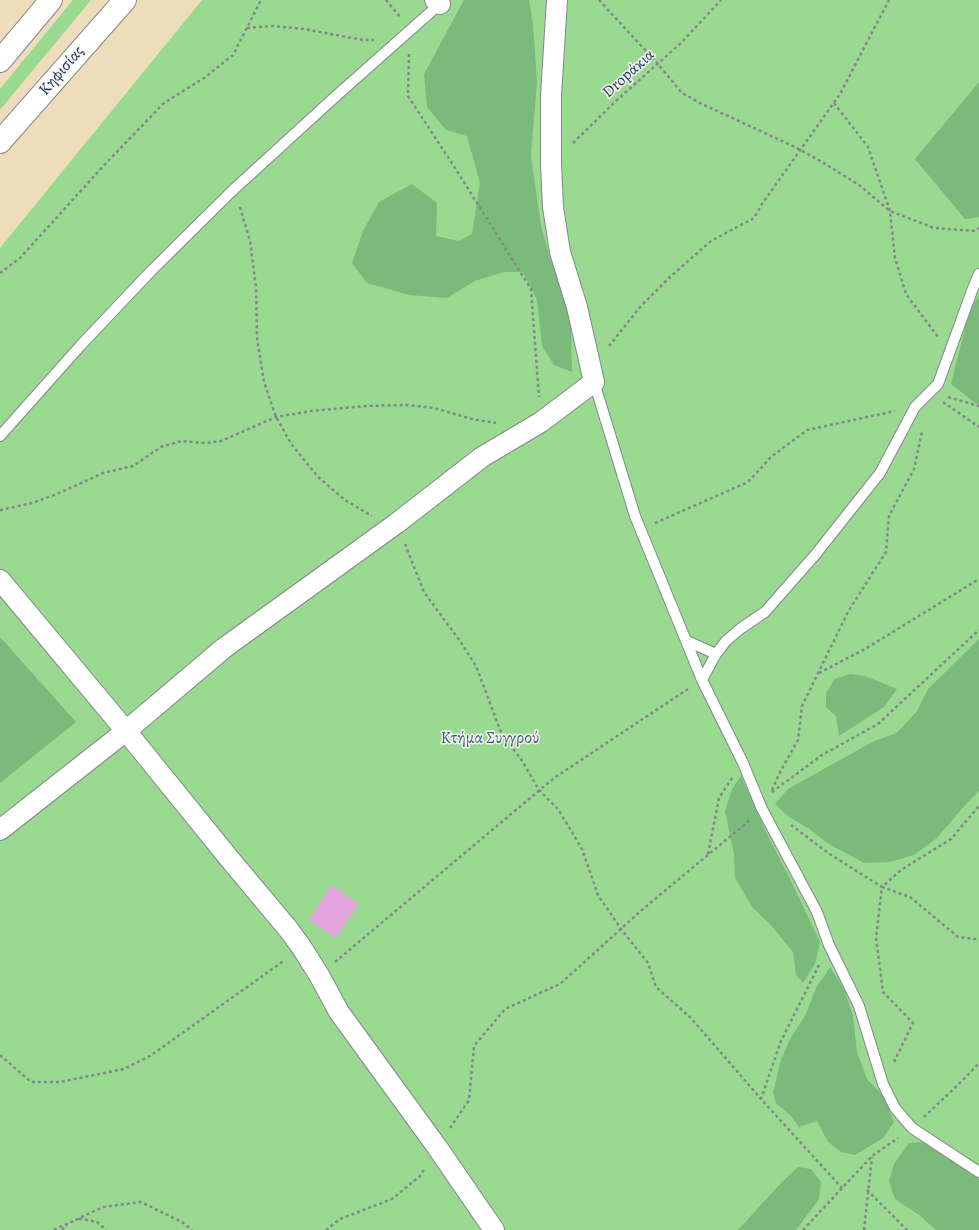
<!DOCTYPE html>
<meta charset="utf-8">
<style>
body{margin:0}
canvas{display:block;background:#edddba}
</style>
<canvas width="979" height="1230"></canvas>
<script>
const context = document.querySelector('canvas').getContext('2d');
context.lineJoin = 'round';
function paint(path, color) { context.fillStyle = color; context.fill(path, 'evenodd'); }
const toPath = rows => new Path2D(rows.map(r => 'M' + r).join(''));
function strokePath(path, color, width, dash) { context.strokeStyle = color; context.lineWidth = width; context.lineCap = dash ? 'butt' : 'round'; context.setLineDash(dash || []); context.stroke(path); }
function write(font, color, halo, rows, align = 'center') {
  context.font = font + ' Alegreya,serif'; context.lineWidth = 3; context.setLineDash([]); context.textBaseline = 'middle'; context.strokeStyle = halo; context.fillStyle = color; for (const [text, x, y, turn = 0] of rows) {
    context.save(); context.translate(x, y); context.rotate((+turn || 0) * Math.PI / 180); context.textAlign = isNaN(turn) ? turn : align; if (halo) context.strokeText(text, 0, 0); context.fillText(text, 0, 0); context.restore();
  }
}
paint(toPath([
 [73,0,91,0,0,110,0,89],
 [202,0,979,0,979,1230,0,1230,0,248]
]), '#99da90');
paint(toPath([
 [464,0,529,0,533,25,537,82,531,156,541,226,550,258,562,288,571,324,572,372,554,365,542,346,537,300,523,272,504,272,475,281,447,298,409,295,367,283,352,263,363,231,379,202,412,184,437,203,436,236,459,241,472,234,480,183,467,136,446,130,427,107,424,74],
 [979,82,979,217,965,219,915,159],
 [979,296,979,406,951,384,970,309],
 [0,637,76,722,0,783],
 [979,639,979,791,966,804,937,838,914,855,890,862,864,863,827,843,808,828,789,817,775,804,788,789,874,741,897,733,917,711,928,689],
 [850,674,865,676,897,689,884,707,839,736,836,716,826,707,826,693,835,679],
 [741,776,767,834,787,873,820,942,815,964,803,983,796,975,793,952,770,924,753,908,735,878,734,854,725,811,732,789],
 [830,967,844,989,853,1016,857,1052,867,1079,884,1097,894,1122,883,1138,855,1155,841,1152,828,1142,817,1121,799,1127,791,1116,776,1103,773,1093,780,1063,789,1041,806,1014,816,988],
 [925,1142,979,1179,979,1230,936,1230,919,1215,895,1199,889,1181,894,1164,909,1143],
 [798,1167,811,1169,821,1182,819,1199,796,1230,738,1230,781,1183]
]), '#7aba7a');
paint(toPath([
 [332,885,359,904,336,938,309,920]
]), '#e5a4de');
const lane = toPath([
 [594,382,635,516,702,680,743,763,762,809,817,912,829,945,859,1006,883,1084,895,1108,912,1128,979,1172],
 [0,436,81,345,151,271,232,191,336,96,442,2],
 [687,641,716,654],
 [702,680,716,654,726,641,740,629,765,612,815,555,880,473,915,407,938,384,973,288,979,274]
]);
const street = toPath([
 [435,0,440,4],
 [0,580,126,731,228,857,289,930,302,948,319,975,339,1012,437,1147,494,1230],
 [0,830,126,731,224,648,397,523,482,457,541,422,594,382,577,307,560,252,553,207,551,164,551,96,557,0]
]);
const primary = toPath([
 [0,61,51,0],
 [0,142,125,0]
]);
strokePath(lane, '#84868c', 12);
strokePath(street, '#84868c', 22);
strokePath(primary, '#84868c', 24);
strokePath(toPath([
 [386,0,401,18],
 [599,0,658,64,682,93,702,104,795,147,822,162,859,185,890,211,934,228,975,231,979,228],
 [247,28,273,26,304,29,363,40,374,40],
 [409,54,408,96,455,168,531,289,539,397],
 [834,103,868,147,890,211,895,258,906,294,938,337],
 [573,143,617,100,681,43,721,0],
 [240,207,250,241,256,287,257,338,264,382,276,417,292,445,318,477,345,500,372,516],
 [0,273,20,258,107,162,164,103,204,78,233,55,261,0],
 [609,346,641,306,670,277,711,241,754,218,762,204,840,94,889,0],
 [948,397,979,406],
 [943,402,979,427],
 [0,510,32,503,57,494,103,473,133,466,161,447,181,441,206,443,221,441,276,417,311,411,366,406,407,405,434,408,472,419,496,423],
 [655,523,748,482,771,457,807,430,895,411],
 [405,544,424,592,462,644,476,666,502,735,521,759,539,790,558,809,582,849,598,895,621,929,648,963,656,987,691,1018,761,1099],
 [819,673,865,649,979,579],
 [772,790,779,774,798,740,802,706,849,610,886,552,889,516,914,469,922,432],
 [772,792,822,755,878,724,979,630],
 [791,825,831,855,882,887,901,870,951,839,979,806],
 [708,854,719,798,732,778],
 [335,962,554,778,688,689],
 [819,965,781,1041,761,1099,842,1188],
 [0,1055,31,1082,60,1082,124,1069,150,1056,285,960],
 [894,1062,913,1023,883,992,876,938,882,887,910,897,958,937,974,939,979,939],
 [924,1117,964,1079,979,1063],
 [450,1128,469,1100,474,1046,505,1009,560,984,643,909,750,820],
 [867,1190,907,1230],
 [79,1219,81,1219,97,1222,106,1230],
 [54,1230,103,1207,141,1202,182,1222,192,1230],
 [62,1230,67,1224],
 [326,1230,340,1219,392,1199,420,1176,425,1168],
 [803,1230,872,1156,898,1138],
 [864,1230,872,1157]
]), '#84868c', 2.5, [3, 3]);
strokePath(lane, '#fff', 10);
strokePath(street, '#fff', 20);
strokePath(primary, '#fff', 22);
write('16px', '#1b2f5e', '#f6f6f2', [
 ["Κηφισίας",62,71,-49],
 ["Dropάκια",629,74,-42]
]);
write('16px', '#3a5a6a', '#f6f6f2', [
 ["Κτήμα Συγγρού",490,739]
]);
</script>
